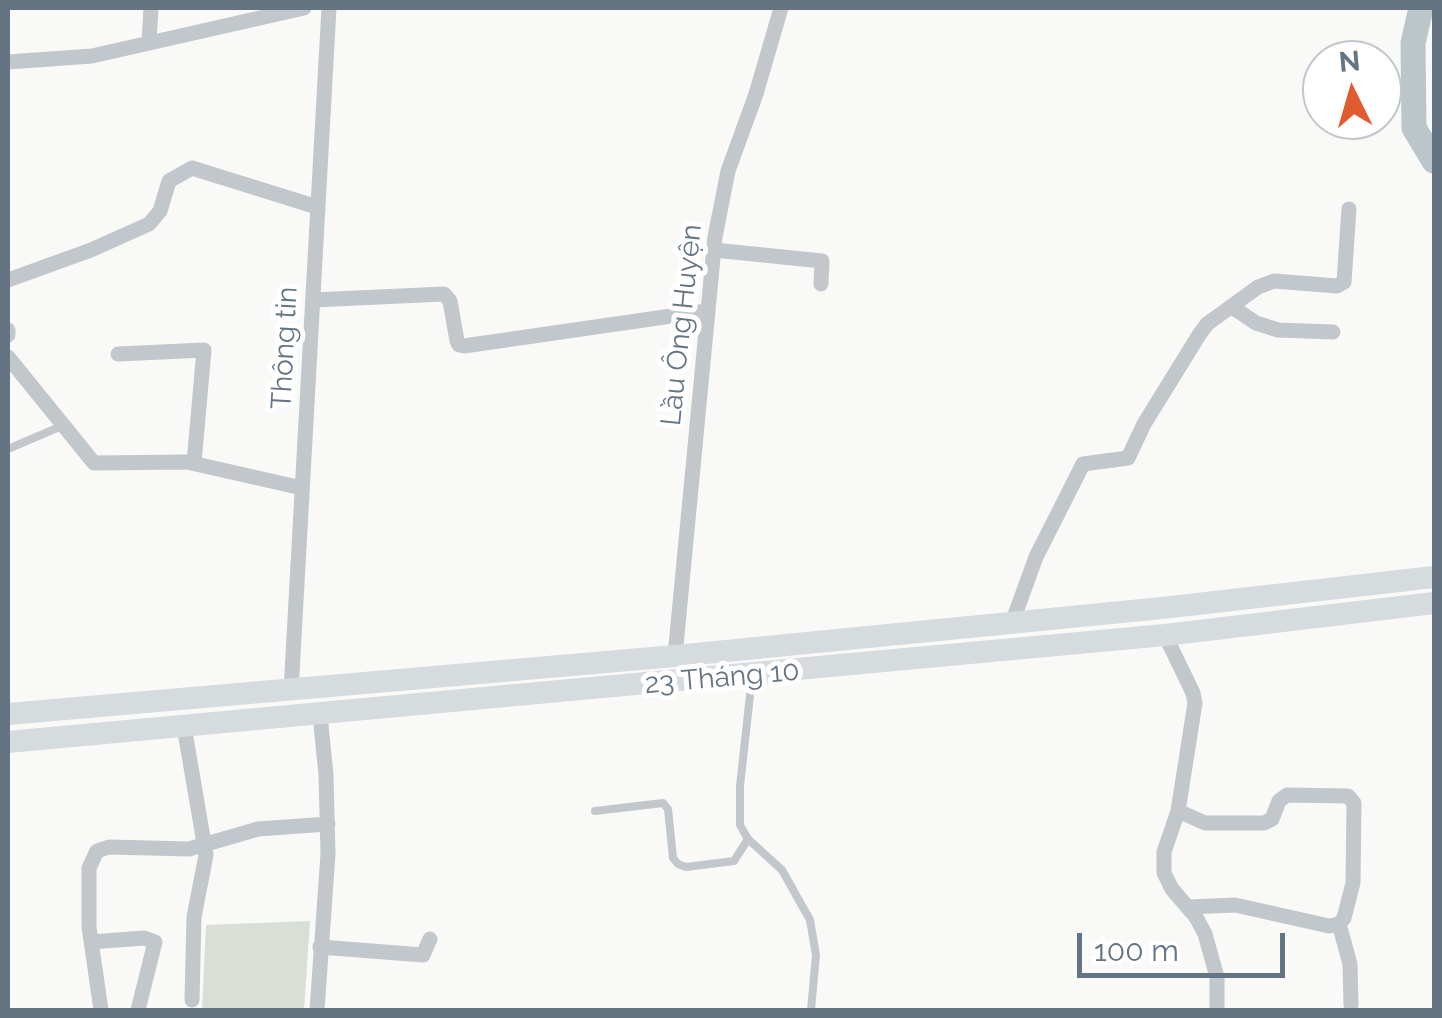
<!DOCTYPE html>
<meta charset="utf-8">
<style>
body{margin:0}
#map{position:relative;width:1442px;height:1018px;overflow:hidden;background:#f9f9f7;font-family:Raleway,sans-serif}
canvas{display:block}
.frame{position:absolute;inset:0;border:10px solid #647482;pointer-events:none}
.north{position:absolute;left:1302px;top:40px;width:100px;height:100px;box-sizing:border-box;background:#fff;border:2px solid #c1c7cd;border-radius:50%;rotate:355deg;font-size:28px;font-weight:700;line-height:40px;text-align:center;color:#647482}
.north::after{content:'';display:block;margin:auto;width:35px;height:45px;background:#e25b2e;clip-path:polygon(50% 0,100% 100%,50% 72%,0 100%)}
.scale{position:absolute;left:1077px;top:933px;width:208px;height:45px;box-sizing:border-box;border:5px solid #647482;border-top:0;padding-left:12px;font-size:30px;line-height:35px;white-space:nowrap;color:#647482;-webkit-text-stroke:8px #fff;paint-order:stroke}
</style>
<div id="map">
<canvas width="1442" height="1018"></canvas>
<div class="frame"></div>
<div class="north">N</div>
<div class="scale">100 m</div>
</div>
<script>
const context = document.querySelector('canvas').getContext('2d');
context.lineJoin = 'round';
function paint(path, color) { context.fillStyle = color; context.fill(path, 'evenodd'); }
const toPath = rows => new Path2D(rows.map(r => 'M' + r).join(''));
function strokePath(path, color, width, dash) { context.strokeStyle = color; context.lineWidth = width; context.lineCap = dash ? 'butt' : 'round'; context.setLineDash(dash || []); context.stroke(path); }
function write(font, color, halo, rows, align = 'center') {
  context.font = font + ' Raleway,sans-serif'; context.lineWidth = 10; context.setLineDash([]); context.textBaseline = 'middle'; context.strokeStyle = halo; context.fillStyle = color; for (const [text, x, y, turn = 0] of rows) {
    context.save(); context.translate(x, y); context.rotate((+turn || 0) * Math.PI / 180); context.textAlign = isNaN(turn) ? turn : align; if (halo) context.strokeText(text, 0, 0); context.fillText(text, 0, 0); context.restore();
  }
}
paint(toPath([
 [310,921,304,1010,202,1010,206,925]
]), '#d9ded6');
strokePath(toPath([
 [1421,8,1413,43,1414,128,1434,161]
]), '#bbc6cb', 25);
strokePath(toPath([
 [8,449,64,425],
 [752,677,740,786,740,825,748,839,782,870,810,920,816,955,811,1010],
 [595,811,663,803,668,809,673,858,678,864,686,867,734,861,748,839]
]), '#c2c7cb', 8);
strokePath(toPath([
 [149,42,151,8],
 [8,62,92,56,304,8],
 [714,250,822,261,821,284],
 [8,280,91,250,149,224,160,211,169,181,192,168,317,207],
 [313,300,444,294,450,301,457,341,459,345,464,346,706,311],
 [1232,307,1256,323,1278,330,1333,332],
 [8,330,8,335],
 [118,354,204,350,194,463],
 [8,357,94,463,187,462,302,488],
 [1012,623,1036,557,1083,464,1128,458,1144,424,1199,335,1207,324,1258,287,1274,281,1337,286,1344,282,1349,209],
 [1165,635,1193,693,1195,703,1178,811,1164,852,1164,873,1172,889,1196,917,1205,934,1217,977,1217,1010],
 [675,656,715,237,728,171,756,94,781,8],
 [291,691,329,8],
 [184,726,206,855,194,917,192,1000],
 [1178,811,1205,823,1264,823,1272,819,1279,801,1287,795,1348,796,1354,803,1353,883,1344,918,1339,924,1329,926,1235,905,1188,907],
 [1339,924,1350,964,1351,1005],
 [91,942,144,938,155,942,138,1010],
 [320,947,423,955,430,939],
 [101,1010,89,927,89,868,97,851,109,847,189,849,258,829,328,824],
 [317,1010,328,854,326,775,320,715]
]), '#c2c7cb', 15);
strokePath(toPath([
 [8,714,675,656,1162,608,1434,577],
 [8,742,1165,635,1434,603]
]), '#d6dbde', 22);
write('28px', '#647482', '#fff', [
 ["Lầu Ông Huyện",682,325,-84],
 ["Thông tin",285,348,-87],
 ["23 Tháng 10",722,678,-5]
]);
</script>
